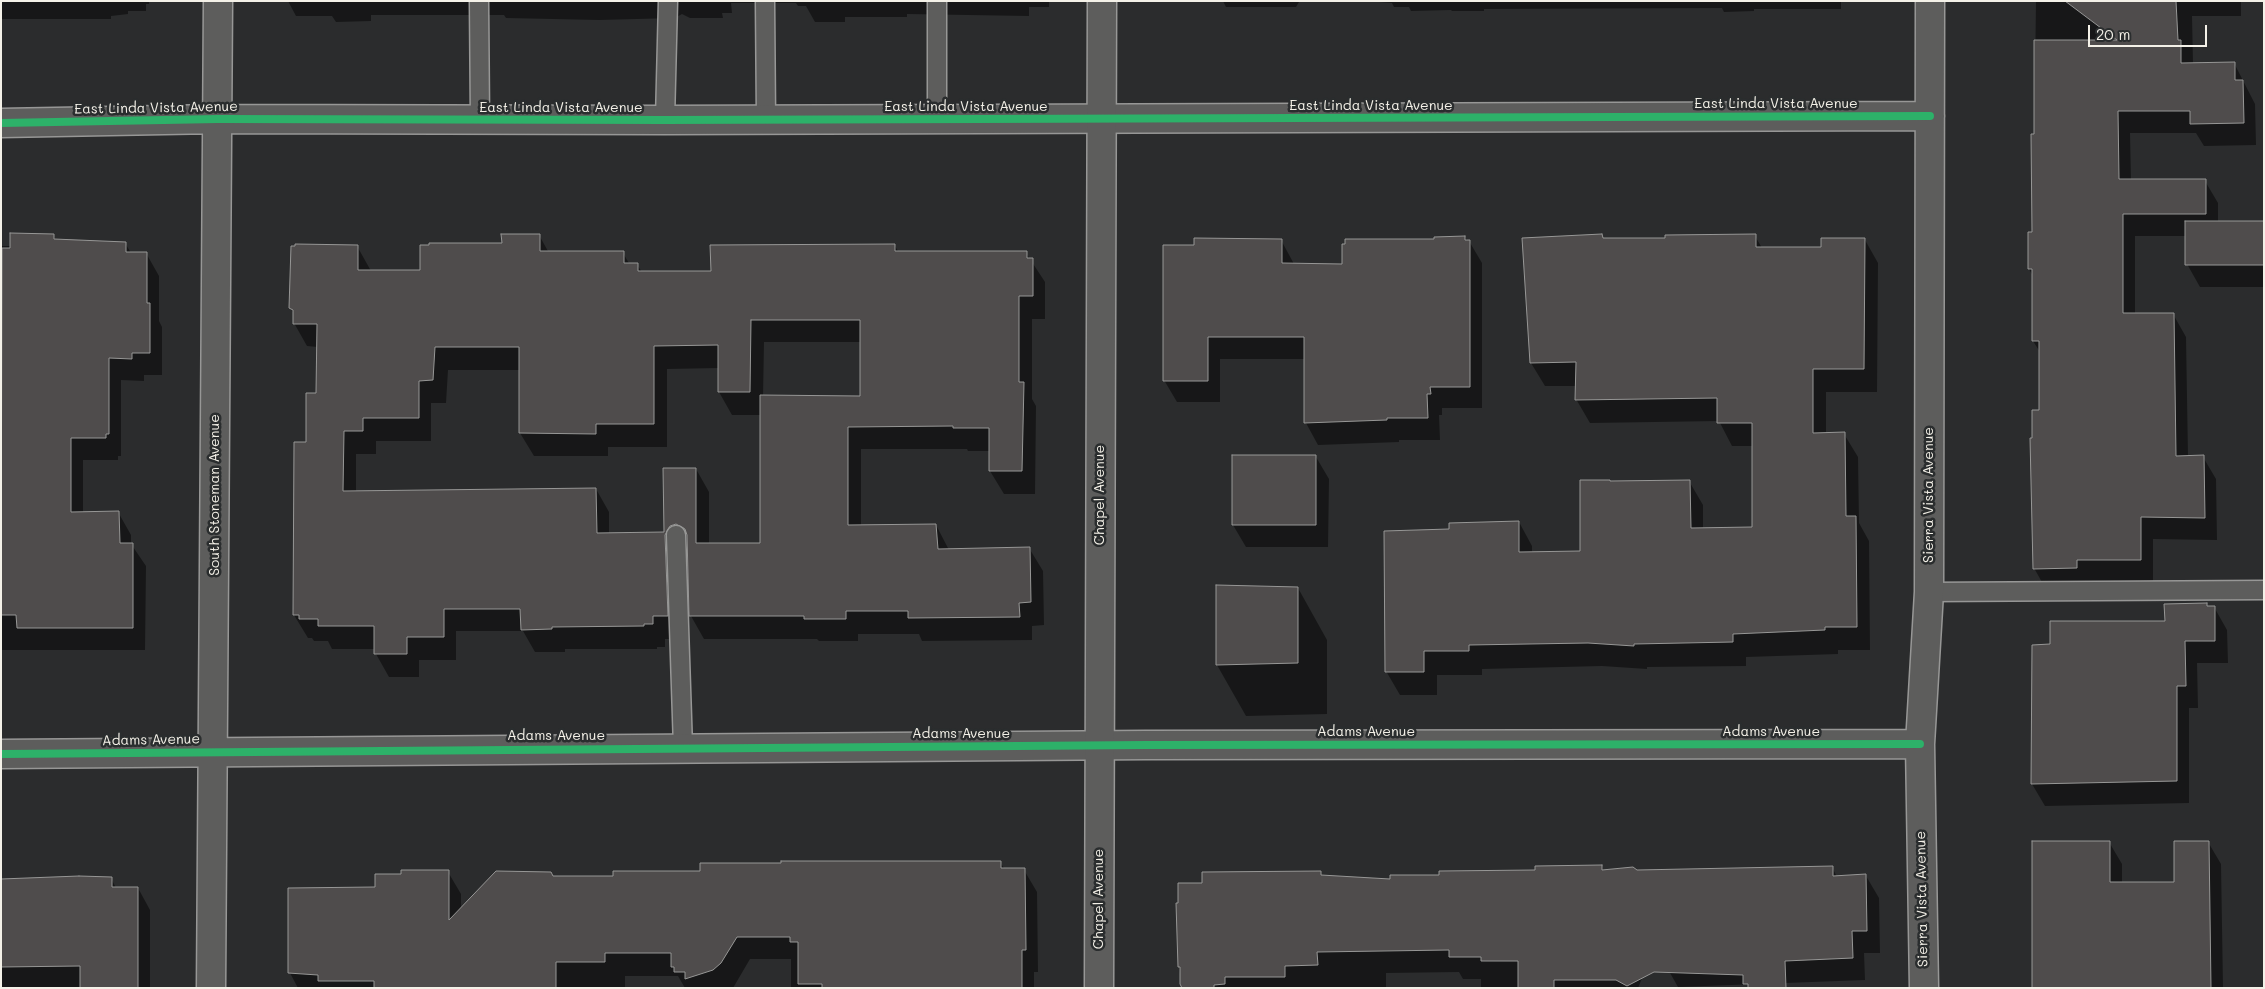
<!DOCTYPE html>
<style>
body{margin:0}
#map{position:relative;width:2265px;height:989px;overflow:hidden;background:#2b2c2d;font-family:Mali,sans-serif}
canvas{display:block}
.frame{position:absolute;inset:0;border:2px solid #f4f1e8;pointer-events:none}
.scale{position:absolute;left:2088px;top:25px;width:119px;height:22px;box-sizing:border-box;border:2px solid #f4f1e8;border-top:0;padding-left:6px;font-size:15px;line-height:18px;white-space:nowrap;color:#f4f1e8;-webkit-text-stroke:4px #2a2d2e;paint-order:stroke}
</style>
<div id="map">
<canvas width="2265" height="989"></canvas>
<div class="frame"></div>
<div class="scale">20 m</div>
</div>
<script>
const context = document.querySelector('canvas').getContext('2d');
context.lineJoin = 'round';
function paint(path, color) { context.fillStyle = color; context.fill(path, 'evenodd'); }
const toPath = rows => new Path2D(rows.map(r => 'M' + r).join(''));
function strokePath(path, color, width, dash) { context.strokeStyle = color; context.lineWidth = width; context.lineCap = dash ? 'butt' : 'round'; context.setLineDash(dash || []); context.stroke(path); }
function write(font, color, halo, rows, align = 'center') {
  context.font = font + ' Mali,sans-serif'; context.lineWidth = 5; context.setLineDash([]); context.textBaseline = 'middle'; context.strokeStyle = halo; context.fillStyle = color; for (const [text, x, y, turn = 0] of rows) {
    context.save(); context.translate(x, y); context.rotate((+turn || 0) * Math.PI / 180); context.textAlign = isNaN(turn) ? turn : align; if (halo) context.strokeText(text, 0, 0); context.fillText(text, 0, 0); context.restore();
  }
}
paint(toPath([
 [1,1,149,1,149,4,146,4,146,11,128,11,128,14,111,16,111,19,1,19],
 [288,1,1049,1,1049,7,1029,7,1029,16,907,14,907,17,845,17,845,22,815,22,806,6,798,6,796,3,731,3,732,13,722,13,723,18,690,18,682,14,675,18,599,20,506,18,504,15,371,15,371,21,336,22,332,16,296,16],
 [1223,1,1841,1,1841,9,1754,9,1754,11,1724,12,1722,8,1484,9,1484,11,1452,11,1451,10,1411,11,1409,7,1394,7,1392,3,1379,2,1299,2,1296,7,1226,7],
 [2036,1,2241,1,2241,16,2192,16,2193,64,2234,63,2255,104,2256,145,2204,146,2196,133,2130,133,2131,181,2205,181,2218,203,2218,222,2264,222,2264,287,2200,287,2187,264,2187,236,2135,236,2135,314,2173,314,2186,337,2188,457,2203,457,2216,479,2217,540,2153,539,2153,582,2089,582,2089,590,2047,591,2034,568,2033,439,2040,411,2040,352,2033,341,2033,276,2029,269,2033,233],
 [53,235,56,240,125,243,131,253,146,253,159,276,159,321,162,327,162,375,144,375,144,381,121,380,121,456,118,456,118,460,83,460,83,513,118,512,131,535,131,544,146,566,145,650,1,650,1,246,11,246],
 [539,235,549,253,623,253,630,265,637,265,642,272,712,272,895,246,899,253,1026,253,1045,282,1045,319,1032,319,1032,399,1036,406,1035,494,1004,494,990,471,990,451,968,451,967,449,861,449,861,526,936,525,949,550,1029,548,1043,571,1044,625,1032,626,1032,640,922,641,919,634,858,634,858,641,819,641,817,639,704,639,691,616,688,547,680,553,681,639,665,639,665,647,657,647,657,649,565,649,565,652,535,652,523,631,456,631,456,660,419,660,419,677,389,677,376,654,376,649,332,649,328,641,314,641,312,638,308,638,294,615,307,443,317,394,318,347,307,346,294,323,294,314,290,307,357,246,371,271,421,271,503,244],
 [764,342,862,342,862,398,763,397],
 [719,368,719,392,732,415,761,415,761,544,709,544,709,492,696,469,666,534,609,534,609,512,596,489,356,492,356,454,376,454,376,441,431,441,431,403,446,403,448,370,520,370,520,433,534,456,608,456,608,447,667,447,667,369],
 [1755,236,1762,248,1822,248,1865,240,1878,263,1877,392,1826,392,1826,434,1844,434,1858,457,1859,523,1869,541,1870,650,1838,650,1838,654,1746,657,1746,666,1647,667,1647,669,1602,666,1482,669,1482,675,1437,675,1437,695,1400,695,1386,671,1450,531,1519,522,1532,546,1532,553,1581,552,1610,483,1689,481,1703,505,1703,529,1753,528,1753,446,1732,446,1719,421,1590,423,1576,399,1577,386,1545,386,1531,363,1604,240],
 [1465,238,1469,241,1482,263,1482,408,1442,408,1442,415,1439,415,1440,440,1399,440,1399,442,1318,445,1306,423,1306,359,1220,359,1220,402,1177,402,1164,380,1196,246,1281,240,1294,264,1343,265,1436,240],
 [1316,457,1329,479,1328,547,1246,547,1233,525],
 [1217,586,1298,588,1327,640,1327,714,1246,716,1217,665],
 [2206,604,2208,607,2214,607,2227,630,2228,663,2197,663,2198,708,2189,708,2189,803,2045,806,2032,784,2051,645,2166,622],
 [2109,842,2122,864,2122,883,2175,883,2208,842,2221,864,2223,988,2032,988],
 [1000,862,1005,870,1024,870,1037,892,1038,972,1034,972,1034,988,791,988,791,959,750,959,733,988,685,988,678,976,625,976,625,988,298,988,290,973,376,888,448,872,461,894,461,909,553,877,615,877],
 [1602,866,1604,871,1636,872,1832,867,1837,877,1866,876,1879,898,1880,953,1864,953,1865,980,1678,987,1665,964,1665,922,1638,988,1481,988,1481,979,1463,979,1459,972,1386,973,1386,988,1182,988,1179,967,1178,904,1203,884,1320,872,1322,876,1391,880],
 [111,878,116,888,138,888,150,910,150,988,1,988,1,880]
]), '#0007');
const building = toPath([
 [2065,1,2176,1,2178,40,2181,40,2181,63,2235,62,2235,80,2243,80,2244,123,2190,124,2190,111,2118,111,2119,179,2206,179,2206,214,2123,214,2123,313,2174,313,2176,456,2204,455,2205,518,2141,517,2141,560,2077,560,2077,568,2033,569,2030,438,2032,438,2032,410,2039,410,2039,341,2032,341,2032,269,2028,269,2028,232,2032,232,2031,134,2034,134,2034,40,2117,40,2065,1],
 [2185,221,2264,221,2264,265,2185,265,2185,221],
 [10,233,54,234,54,239,126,242,126,252,147,252,147,303,150,303,150,353,132,353,132,359,109,358,109,434,106,434,106,438,71,438,71,512,119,511,120,543,133,543,133,628,17,628,16,615,1,615,2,248,10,248,10,233],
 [501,234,540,234,540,251,624,251,624,263,638,263,638,271,711,271,710,245,895,244,895,251,1027,251,1027,258,1033,258,1033,296,1019,296,1019,382,1024,382,1022,471,989,471,989,428,953,428,953,426,848,427,848,525,936,524,938,549,1030,547,1031,602,1019,603,1020,617,908,618,908,611,846,611,846,619,804,619,804,616,689,616,687,535,685,529,676,524,670,526,665,535,668,616,653,616,653,624,644,624,644,626,552,627,552,629,521,630,520,609,444,609,444,637,407,637,407,654,374,654,374,626,318,626,318,619,299,619,299,615,293,615,294,442,306,442,306,393,316,393,317,324,293,324,293,310,289,308,291,246,295,246,295,244,358,245,358,270,420,270,420,245,429,245,429,243,502,243,501,234],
 [751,320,860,320,860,396,760,395,760,543,696,543,696,468,663,468,664,532,597,533,596,488,343,491,344,431,363,431,363,418,419,418,419,381,433,380,435,347,519,347,519,433,596,434,596,424,654,424,654,346,718,345,718,392,750,392,751,320],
 [1602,234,1603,238,1665,238,1665,235,1756,234,1756,247,1821,247,1821,238,1865,238,1864,369,1813,369,1813,433,1845,432,1846,516,1856,516,1857,627,1825,627,1825,630,1733,634,1733,642,1634,644,1634,646,1588,643,1469,645,1469,651,1424,651,1424,672,1385,672,1384,531,1449,529,1449,523,1519,521,1519,552,1580,551,1580,480,1610,480,1610,481,1690,480,1691,528,1752,527,1752,423,1717,423,1717,398,1575,400,1576,362,1530,363,1522,238,1602,234],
 [1465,236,1465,240,1470,240,1470,387,1430,387,1431,394,1427,394,1428,418,1387,418,1387,420,1304,423,1304,337,1208,337,1208,381,1163,381,1163,245,1194,245,1194,238,1282,239,1282,263,1342,264,1342,244,1345,244,1345,239,1434,239,1434,237,1465,236],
 [1232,455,1316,455,1316,525,1232,525,1232,455],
 [1216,585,1298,587,1298,663,1216,665,1216,585],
 [2207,603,2207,606,2215,606,2215,641,2185,641,2186,686,2177,686,2177,781,2031,784,2032,645,2050,644,2050,621,2165,621,2164,604,2207,603],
 [2032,841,2110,841,2110,882,2174,882,2174,841,2209,841,2211,988,2032,988,2032,841],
 [781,861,1001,861,1001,868,1025,868,1026,950,1022,950,1022,988,822,988,822,984,798,984,798,942,790,942,790,937,737,937,721,963,713,970,685,979,685,972,674,972,674,967,671,967,671,953,605,953,605,962,556,962,556,988,374,988,374,981,318,981,318,975,288,973,288,888,375,887,375,874,401,874,401,870,449,870,449,920,496,871,551,872,553,876,613,876,613,871,700,871,700,863,781,863,781,861],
 [1602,865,1602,870,1633,867,1637,870,1833,866,1833,876,1866,874,1867,931,1852,931,1853,958,1785,961,1786,988,1748,988,1748,984,1743,984,1743,975,1654,972,1627,986,1616,980,1554,980,1554,988,1518,988,1518,961,1481,961,1481,957,1449,957,1449,950,1317,952,1318,965,1285,966,1285,977,1225,977,1225,984,1214,985,1214,988,1182,988,1180,984,1180,967,1178,967,1176,903,1178,903,1178,883,1202,883,1202,872,1321,871,1321,875,1390,879,1390,875,1439,875,1439,871,1535,870,1535,866,1602,865],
 [79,876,112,877,112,887,138,887,138,988,80,988,80,966,1,967,1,879,79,876]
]);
paint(building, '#4f4c4c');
strokePath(building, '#979796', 1);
const service = toPath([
 [479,1,480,120],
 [765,1,766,120],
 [937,1,937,120],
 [665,120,668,1],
 [676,535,683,748],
 [1929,592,2264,590]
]);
const minor = toPath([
 [1,123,218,119,665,120,1930,116],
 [1,754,1145,745,1920,744],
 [211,988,218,1],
 [1924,988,1920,744,1929,592,1930,1]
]);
const tertiary = toPath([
 [1099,988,1102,1]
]);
strokePath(service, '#979796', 21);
strokePath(minor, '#979796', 31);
strokePath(tertiary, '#979796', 31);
strokePath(service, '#5d5d5c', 18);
strokePath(minor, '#5d5d5c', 28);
strokePath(tertiary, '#5d5d5c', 28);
strokePath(toPath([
 [1,123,218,119,665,120,1930,116],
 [1,754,1145,745,1920,744]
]), '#2db169', 8);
write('14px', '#f4f1e8', '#2a2d2e', [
 ["East Linda Vista Avenue",1776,104],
 ["East Linda Vista Avenue",1371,106],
 ["East Linda Vista Avenue",966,107],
 ["East Linda Vista Avenue",156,108,-1],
 ["East Linda Vista Avenue",561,108],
 ["South Stoneman Avenue",215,495,-90],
 ["Chapel Avenue",1100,495,-90],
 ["Sierra Vista Avenue",1929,495,-90],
 ["Adams Avenue",1366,732],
 ["Adams Avenue",1771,732],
 ["Adams Avenue",961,734],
 ["Adams Avenue",556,736],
 ["Adams Avenue",151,740,-1],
 ["Chapel Avenue",1099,899,-90],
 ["Sierra Vista Avenue",1922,899,-91]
]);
</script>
